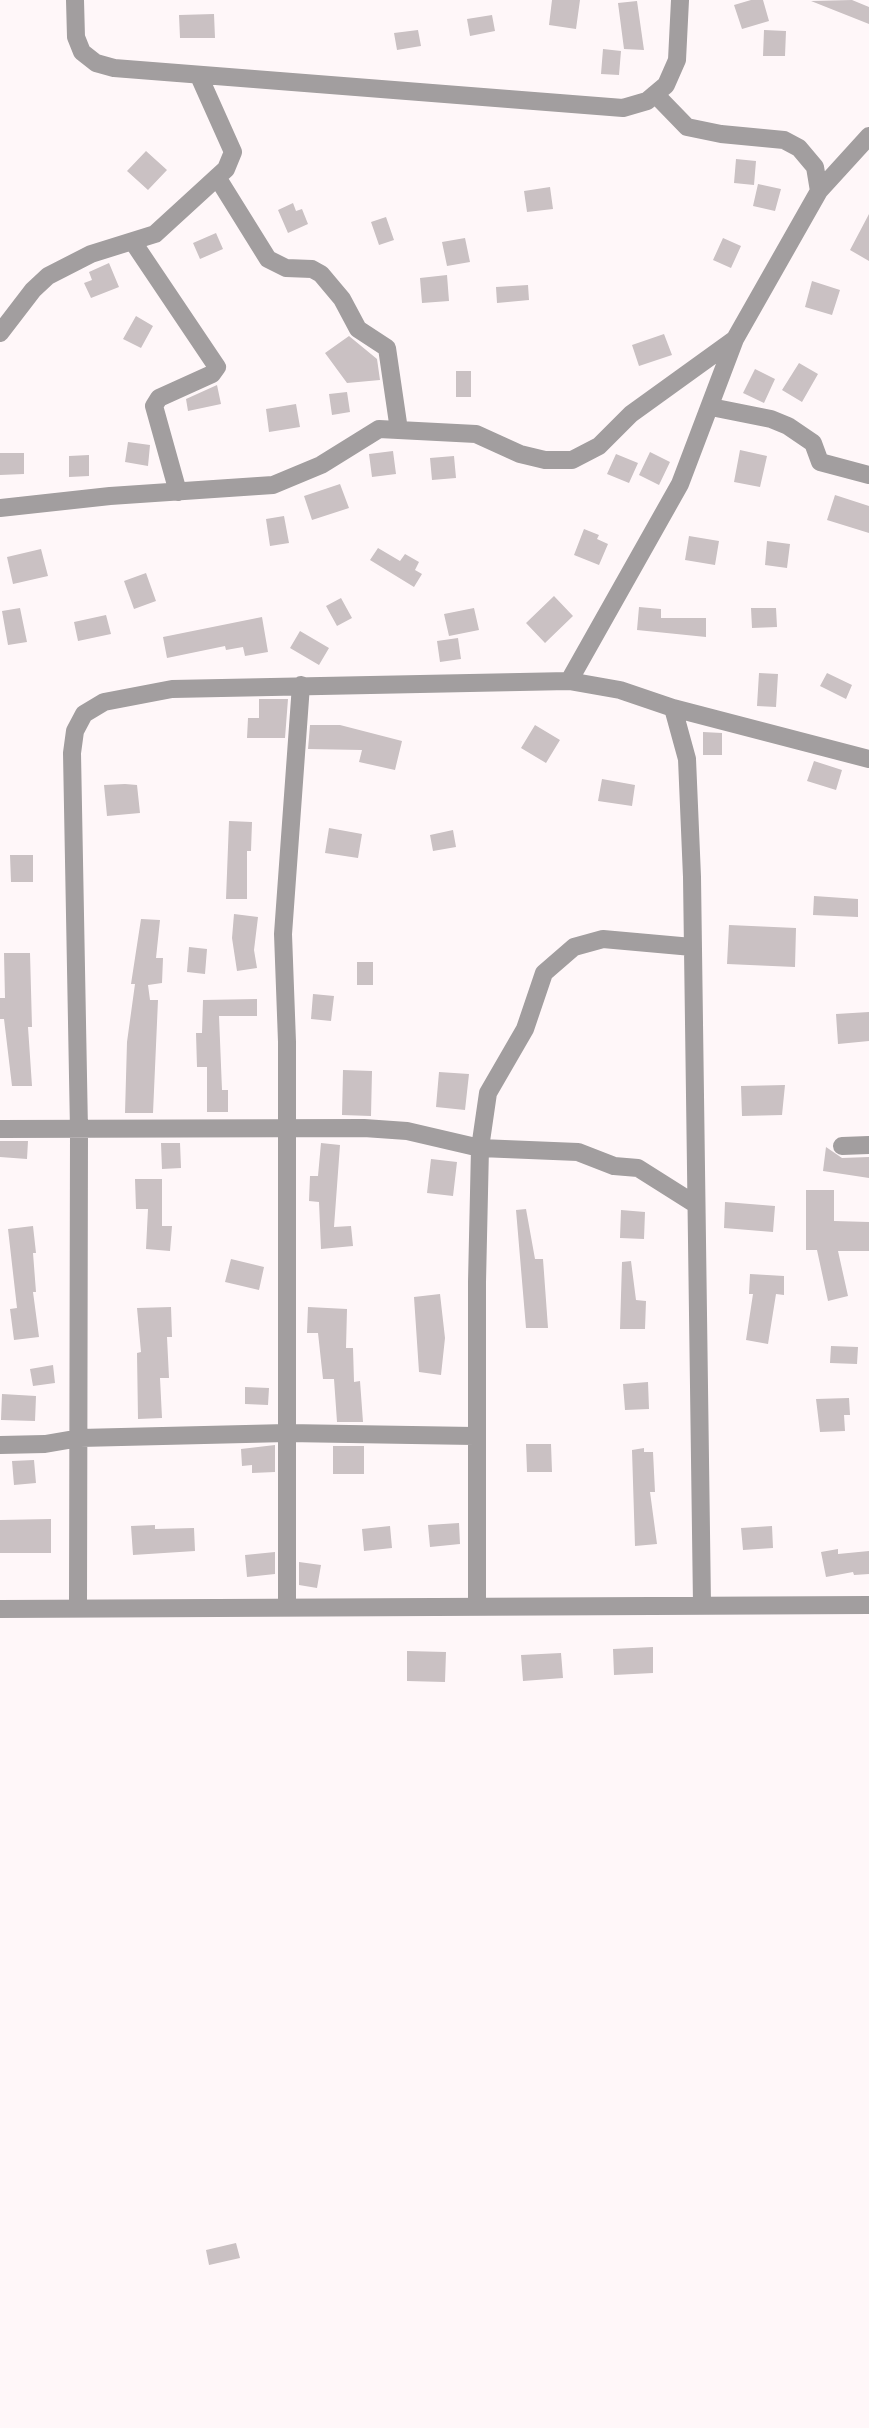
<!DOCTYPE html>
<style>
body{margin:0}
canvas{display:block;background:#fff7f9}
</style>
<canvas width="869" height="2428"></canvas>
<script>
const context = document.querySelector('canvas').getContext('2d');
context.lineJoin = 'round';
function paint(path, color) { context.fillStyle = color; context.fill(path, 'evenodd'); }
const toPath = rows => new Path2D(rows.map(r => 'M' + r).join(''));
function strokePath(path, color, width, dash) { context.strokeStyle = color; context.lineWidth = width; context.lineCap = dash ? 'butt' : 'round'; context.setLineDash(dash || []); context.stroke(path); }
paint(toPath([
 [552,0,580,0,576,29,549,25],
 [751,0,763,0,769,21,742,29,734,5],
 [852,0,869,7,869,24,811,1],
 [637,1,644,50,624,49,618,3],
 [214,14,215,38,180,38,179,15],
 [492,15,495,31,470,36,467,19],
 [418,30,421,46,397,50,394,33],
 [764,30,786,31,785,56,763,56],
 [603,49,621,51,619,75,601,74],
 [146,151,167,170,148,190,127,171],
 [736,159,756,161,754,185,734,183],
 [758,184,781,189,775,211,753,206],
 [550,187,553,209,527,212,524,191],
 [293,203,296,211,302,209,308,224,288,233,278,210],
 [869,214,869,261,850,250],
 [386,217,394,240,379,245,371,222],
 [216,233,223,249,200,259,193,243],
 [465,238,470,262,447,266,442,242],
 [723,238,741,246,731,268,713,260],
 [109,263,119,287,91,298,84,283,92,280,89,272],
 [447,275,449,301,422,303,420,278],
 [812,281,840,290,832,315,805,307],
 [528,285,529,300,497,303,496,287],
 [136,316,153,326,141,348,123,339],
 [664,334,672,355,639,366,632,345],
 [349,336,377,359,380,380,347,383,325,353],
 [799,363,818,374,802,402,782,390],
 [755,369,775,379,764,403,743,393],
 [456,371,471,371,471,397,456,397],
 [217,385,221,404,188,411,186,399],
 [347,392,350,412,332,415,329,394],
 [296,404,300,427,269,432,266,409],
 [128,442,150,445,148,466,125,462],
 [740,450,767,456,760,487,734,482],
 [393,451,396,474,372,477,369,454],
 [650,452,670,462,659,485,639,475],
 [0,453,24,453,24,474,0,475],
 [616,454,638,463,629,483,607,474],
 [89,455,89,476,69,477,69,456],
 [454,456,456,478,432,480,430,458],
 [340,484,349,508,312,520,304,496],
 [835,495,869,506,869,533,827,520],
 [284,516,289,543,270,546,266,519],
 [584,529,599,535,597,539,608,544,599,565,574,555],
 [689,536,719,541,715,565,685,560],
 [767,541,790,544,787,568,765,565],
 [378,548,400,561,405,554,419,562,415,570,422,574,414,587,370,560],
 [41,549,48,576,13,584,7,557],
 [146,573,156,601,134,609,124,581],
 [554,596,573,616,545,643,526,623],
 [341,598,352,618,337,626,326,606],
 [639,607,661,609,661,618,706,618,706,637,637,630],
 [20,608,27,642,8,645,2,611],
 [474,608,479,630,449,636,444,614],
 [751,608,776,608,777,627,752,628],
 [106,615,111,634,78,641,74,622],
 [262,617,268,652,245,656,243,647,226,650,225,646,167,658,163,637],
 [300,631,329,648,319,665,290,648],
 [458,638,461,659,440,662,437,641],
 [759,673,778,674,776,707,757,706],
 [827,673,852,685,846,699,820,686],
 [259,699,288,699,285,738,247,738,248,718,259,718],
 [310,725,340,725,402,741,395,770,359,762,362,750,308,749],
 [535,725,560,740,546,763,521,748],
 [703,732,722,733,722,755,703,755],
 [814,761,842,770,836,790,807,781],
 [602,779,635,785,632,806,598,801],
 [125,784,137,785,140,813,107,816,104,785],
 [229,821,252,822,251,851,247,851,247,899,226,899],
 [329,828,362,834,358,858,325,853],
 [453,830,456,847,433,851,430,835],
 [10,855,33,855,33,882,11,882],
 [814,896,858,899,858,917,813,915],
 [234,914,258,917,254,950,257,968,237,971,232,938],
 [141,919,160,920,156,958,163,958,162,983,148,985,150,1000,158,1000,153,1113,125,1113,127,1042,135,984,131,984],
 [729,925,796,928,795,967,727,964],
 [189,947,207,949,205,974,187,972],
 [4,953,30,953,32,1027,28,1027,32,1086,12,1086,4,1019,0,1019,0,998,5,998],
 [357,962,373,962,373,985,357,985],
 [313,994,334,996,331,1021,311,1019],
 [257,999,257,1016,219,1016,222,1090,228,1090,228,1112,207,1112,207,1067,197,1067,196,1033,202,1033,203,1000],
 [869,1012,869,1041,838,1044,836,1014],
 [343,1070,372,1071,371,1116,342,1115],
 [439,1072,469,1074,465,1110,436,1107],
 [785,1085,782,1115,742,1116,741,1086],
 [0,1141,28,1141,27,1159,0,1157],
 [161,1143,180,1143,181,1168,162,1169],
 [321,1143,340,1145,334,1227,351,1226,353,1246,321,1249,319,1202,309,1201,310,1176,318,1176],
 [826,1147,842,1158,869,1157,869,1178,823,1171],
 [431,1159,457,1162,453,1196,427,1193],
 [135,1179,162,1179,162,1226,172,1226,170,1251,146,1249,148,1209,136,1209],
 [806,1190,834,1190,834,1221,869,1222,869,1251,838,1251,848,1296,828,1301,817,1250,806,1250],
 [725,1202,775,1206,773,1232,724,1228],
 [526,1209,535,1259,543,1259,548,1328,526,1328,516,1210],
 [621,1210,645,1212,644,1239,620,1238],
 [33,1226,36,1253,33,1253,36,1292,33,1292,39,1337,14,1340,10,1309,17,1308,8,1229],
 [231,1259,264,1267,259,1290,225,1282],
 [631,1261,636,1300,646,1301,645,1329,620,1329,622,1262],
 [750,1274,784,1276,784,1295,776,1294,768,1344,746,1340,753,1294,749,1294],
 [440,1294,445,1338,441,1375,419,1372,414,1297],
 [171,1307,172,1337,167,1337,169,1378,160,1378,162,1418,138,1419,137,1353,141,1352,137,1308],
 [308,1307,347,1309,346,1348,353,1348,354,1382,360,1381,363,1422,337,1422,334,1379,323,1379,318,1333,307,1333],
 [831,1346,858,1347,857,1364,830,1363],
 [53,1365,55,1383,33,1386,30,1369],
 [648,1382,649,1409,625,1410,623,1384],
 [245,1387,269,1388,268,1405,245,1404],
 [2,1394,36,1396,35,1421,1,1420],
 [849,1398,850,1415,844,1415,845,1431,820,1432,816,1399],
 [526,1444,551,1444,552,1472,527,1472],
 [275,1445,275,1472,252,1473,252,1465,242,1466,241,1449],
 [333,1446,364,1446,364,1474,333,1474],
 [644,1448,644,1452,653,1452,655,1492,650,1492,657,1544,635,1546,632,1450],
 [34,1460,36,1483,14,1485,12,1461],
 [51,1519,51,1553,0,1553,0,1520],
 [459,1523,460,1544,430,1547,428,1525],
 [155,1525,155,1529,194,1528,195,1551,133,1555,131,1526],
 [390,1526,392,1548,364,1551,362,1529],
 [772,1526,773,1548,743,1550,741,1528],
 [838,1549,838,1554,869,1551,869,1574,854,1575,853,1572,826,1577,821,1552],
 [275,1552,275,1574,247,1577,245,1555],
 [299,1562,321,1565,317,1588,299,1585],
 [653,1647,653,1673,614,1675,613,1649],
 [407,1651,446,1652,445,1682,407,1681],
 [561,1653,563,1678,523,1681,521,1655],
 [236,2243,240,2258,209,2265,206,2250]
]), '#cac1c3');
strokePath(toPath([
 [75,0,76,37,82,52,96,63,114,68,623,108,647,101,666,85,677,60,680,0],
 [655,94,687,127,721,134,784,140,799,148,815,167,819,191],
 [217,177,268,259,286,268,312,269,321,274,342,299,358,329,387,348,399,430],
 [133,242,217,367,212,374,159,398,154,406,178,492],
 [0,333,33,290,48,276,91,254,155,234,226,169,233,152,199,76],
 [711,407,771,419,788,426,813,443,820,462,869,475],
 [0,508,110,496,273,485,321,465,379,429,476,434,520,454,545,460,572,460,599,446,631,414,735,339],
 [569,681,680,484,735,339,819,191,869,136],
 [673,708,687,759,692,877,702,1605],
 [0,1129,364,1128,407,1131,480,1148,578,1152,614,1166,638,1168,695,1204],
 [842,1146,869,1145],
 [0,1445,45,1444,80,1438,287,1433,474,1436],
 [477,1606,477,1282,480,1148,488,1093,525,1029,544,973,574,947,603,939,692,947],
 [78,1607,79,1130,72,753,75,731,84,714,104,702,172,689,569,681,620,690,673,708,869,759],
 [287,1607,287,1042,283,934,301,685],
 [0,1609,869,1605]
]), '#a29e9f', 18);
</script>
